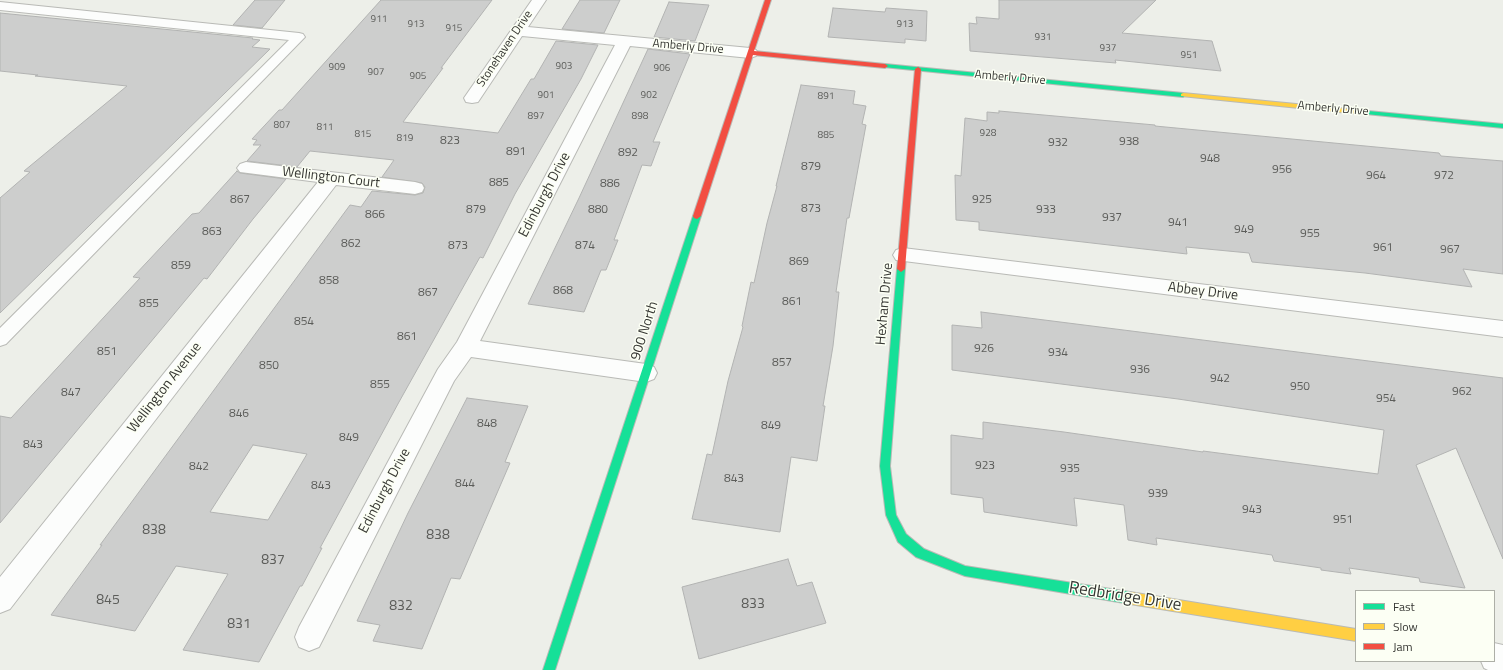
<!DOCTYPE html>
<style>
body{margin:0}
#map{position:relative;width:1503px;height:670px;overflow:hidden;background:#edefe9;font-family:"Titillium Web",sans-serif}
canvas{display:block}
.legend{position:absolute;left:1355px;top:590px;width:140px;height:72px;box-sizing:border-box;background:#fcfff4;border:1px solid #adafa7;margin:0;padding:5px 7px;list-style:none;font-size:12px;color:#363733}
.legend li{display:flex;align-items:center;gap:8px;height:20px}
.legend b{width:20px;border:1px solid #adafa7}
</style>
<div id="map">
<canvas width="1503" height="670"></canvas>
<ul class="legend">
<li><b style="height:5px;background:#16e098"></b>Fast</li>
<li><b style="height:5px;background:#ffcf43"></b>Slow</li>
<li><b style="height:5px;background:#f24e42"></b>Jam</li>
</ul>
</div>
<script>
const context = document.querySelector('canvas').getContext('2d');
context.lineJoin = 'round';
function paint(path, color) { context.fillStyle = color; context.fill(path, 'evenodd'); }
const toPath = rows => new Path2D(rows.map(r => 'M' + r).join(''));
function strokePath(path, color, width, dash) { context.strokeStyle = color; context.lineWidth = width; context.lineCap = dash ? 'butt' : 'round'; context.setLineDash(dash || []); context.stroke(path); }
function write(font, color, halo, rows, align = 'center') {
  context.font = font + ' "Titillium Web",sans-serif'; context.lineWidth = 3; context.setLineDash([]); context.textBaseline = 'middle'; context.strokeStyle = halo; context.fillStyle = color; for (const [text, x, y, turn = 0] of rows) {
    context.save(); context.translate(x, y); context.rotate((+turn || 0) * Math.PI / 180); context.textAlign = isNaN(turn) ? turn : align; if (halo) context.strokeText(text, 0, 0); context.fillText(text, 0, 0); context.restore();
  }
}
const building = toPath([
 [255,0,285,0,262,28,233,25,255,0],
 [381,0,492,0,441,68,443,68,403,122,498,133,531,79,534,79,556,41,598,45,581,79,515,194,483,258,480,257,399,402,320,548,322,548,302,586,300,586,259,662,183,650,228,574,176,566,135,631,51,615,102,545,100,545,350,205,361,207,372,191,415,195,423,193,425,187,422,183,382,177,394,160,310,151,297,167,247,161,261,145,253,145,257,140,252,139,279,110,282,110,381,0],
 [253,445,307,454,268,520,210,512,253,445],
 [580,0,620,0,604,33,562,29,580,0],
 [999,0,1156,0,1122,33,1212,41,1221,71,1115,60,1116,63,970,51,969,23,977,24,976,17,999,19,999,0],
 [669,2,709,5,695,41,654,37,669,2],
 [833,8,885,12,886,8,927,11,926,41,905,39,905,43,828,37,833,8],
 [0,13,253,38,252,39,260,40,252,47,270,49,0,313,0,198,30,172,24,171,127,86,35,76,38,75,0,71,0,13],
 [648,49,690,54,653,142,660,142,651,166,642,165,614,240,618,240,606,270,601,270,584,312,528,304,579,198,648,49],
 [801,85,855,91,853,104,866,106,862,124,866,125,849,218,847,218,836,292,839,292,833,346,823,406,825,406,817,461,791,457,780,532,692,519,707,454,712,455,728,381,743,327,742,326,751,282,754,283,767,223,777,186,776,186,801,85],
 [999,111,1155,125,1155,126,1439,153,1441,156,1503,161,1503,274,1463,269,1472,287,1365,273,1252,262,1249,253,1186,247,1187,254,979,230,979,222,956,220,955,175,961,176,965,118,987,121,987,112,999,113,999,111],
 [237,171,240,173,286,179,253,219,207,279,204,278,0,523,0,416,11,418,140,278,133,277,192,214,199,213,237,171],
 [981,312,1503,378,1503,559,1456,448,1416,465,1465,588,1420,582,1419,578,1349,568,1351,574,1321,570,1321,568,1274,561,1272,555,1156,538,1157,545,1128,540,1124,505,1074,498,1077,526,984,512,983,498,951,494,951,435,983,439,983,422,1064,432,1203,452,1203,451,1378,474,1384,430,1178,399,952,370,952,325,982,328,981,312],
 [467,398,528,406,505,462,510,463,460,579,451,578,422,649,373,641,380,625,357,621,408,513,467,398],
 [788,559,797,586,812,582,826,623,699,659,682,587,788,559]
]);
paint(building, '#cdcecd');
strokePath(building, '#b2b3b2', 1);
const lane = toPath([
 [0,2,299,33,303,34,305,37,6,344,0,346,0,328,289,40,0,10,0,2]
]);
const street = toPath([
 [532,0,546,0,528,27,750,48,756,50,758,53,756,56,750,58,630,46,480,341,646,364,654,367,657,373,654,379,646,382,471,357,454,381,319,647,309,651,299,647,295,637,299,627,438,369,457,342,615,45,522,36,478,102,472,103,466,102,464,98,532,0],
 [246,162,415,182,422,184,424,188,422,192,415,194,336,185,10,609,0,613,0,577,318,182,240,172,237,168,240,164,246,162],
 [903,248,1503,321,1503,337,896,260,893,255,896,250,903,248],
 [1494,643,1503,645,1503,670,1488,670,1484,668,1481,661,1494,661,1494,643]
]);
const fast = toPath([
 [885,64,1183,93,1186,95,1183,97,883,67,882,66,885,64],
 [1358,110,1503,124,1503,128,1356,113,1355,112,1358,110],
 [697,213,701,216,555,670,543,670,693,216,697,213],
 [901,266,905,269,890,466,896,515,906,534,924,549,965,566,1130,592,1134,594,1136,598,1134,602,1130,604,965,576,916,557,898,542,886,515,880,466,897,269,901,266]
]);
const slow = toPath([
 [1183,93,1358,110,1361,112,1358,114,1181,96,1181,94,1183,93],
 [1130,592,1356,629,1356,641,1130,604,1126,602,1124,598,1126,594,1130,592]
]);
const jam = toPath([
 [765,0,771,0,754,51,885,64,888,66,885,68,753,55,701,216,697,219,694,218,693,216,765,0],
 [918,67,921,69,905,269,901,272,897,269,915,69,918,67]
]);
strokePath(lane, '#b9bab6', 2);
strokePath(street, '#b9bab6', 2);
strokePath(fast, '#b9bab6', 2);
strokePath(slow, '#b9bab6', 2);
strokePath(jam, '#b9bab6', 2);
paint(lane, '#fcfdfc');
paint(street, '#fcfdfc');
paint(fast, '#16e098');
paint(slow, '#ffcf43');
paint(jam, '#f24e42');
write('10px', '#5c5d5a', null, [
 ["911",379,20],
 ["913",416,25],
 ["913",905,25],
 ["915",454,29],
 ["931",1043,38],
 ["937",1108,49],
 ["951",1189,56],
 ["903",564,67],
 ["909",337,68],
 ["906",662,69],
 ["907",376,73],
 ["905",418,77],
 ["901",546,96],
 ["902",649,96],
 ["891",826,97],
 ["897",536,117],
 ["898",640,117],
 ["807",282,126],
 ["811",325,128],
 ["928",988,134],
 ["815",363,135],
 ["885",826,136],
 ["819",405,139]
]);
write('12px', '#363733', '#fcfff4', [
 ["Amberly Drive",688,47,5],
 ["Stonehaven Drive",505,49,-56],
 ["Amberly Drive",1010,78,5],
 ["Amberly Drive",1333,109,5]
]);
write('12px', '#5c5d5a', null, [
 ["823",450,141],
 ["938",1129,142],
 ["932",1058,143],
 ["891",516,152],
 ["892",628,153],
 ["948",1210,159],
 ["879",811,167],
 ["956",1282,170],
 ["964",1376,176],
 ["972",1444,176],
 ["885",499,183],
 ["886",610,184],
 ["867",240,200],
 ["925",982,200],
 ["873",811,209],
 ["879",476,210],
 ["880",598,210],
 ["933",1046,210],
 ["866",375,215],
 ["937",1112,218],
 ["941",1178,223],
 ["949",1244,230],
 ["863",212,232],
 ["955",1310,234],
 ["862",351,244],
 ["873",458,246],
 ["874",585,246],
 ["961",1383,248],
 ["967",1450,250],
 ["869",799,262],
 ["859",181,266],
 ["858",329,281],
 ["868",563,291],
 ["867",428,293],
 ["861",792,302],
 ["855",149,304],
 ["854",304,322],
 ["861",407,337],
 ["926",984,349],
 ["851",107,352],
 ["934",1058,353],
 ["857",782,363],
 ["850",269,366],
 ["936",1140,370],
 ["942",1220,379],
 ["855",380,385],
 ["950",1300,387],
 ["962",1462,392],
 ["847",71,393],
 ["954",1386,399],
 ["846",239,414],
 ["848",487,424],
 ["849",771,426],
 ["849",349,438],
 ["843",33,445],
 ["923",985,466],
 ["842",199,467],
 ["935",1070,469],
 ["843",734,479],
 ["844",465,484],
 ["843",321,486],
 ["939",1158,494],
 ["943",1252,510],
 ["951",1343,520]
]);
write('14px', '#363733', '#fcfff4', [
 ["Wellington Court",331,178,7],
 ["Edinburgh Drive",545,195,-62],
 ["Abbey Drive",1203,292,7],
 ["Hexham Drive",885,304,-85],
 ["900 North",645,331,-72],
 ["Wellington Avenue",165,388,-52],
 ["Edinburgh Drive",385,491,-62]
]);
write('14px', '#5c5d5a', null, [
 ["838",154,531],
 ["838",438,536],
 ["837",273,561],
 ["845",108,601],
 ["833",753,605],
 ["832",401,607],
 ["831",239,625]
]);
write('17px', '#363733', '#fcfff4', [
 ["Redbridge Drive",1125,597,9]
]);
</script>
